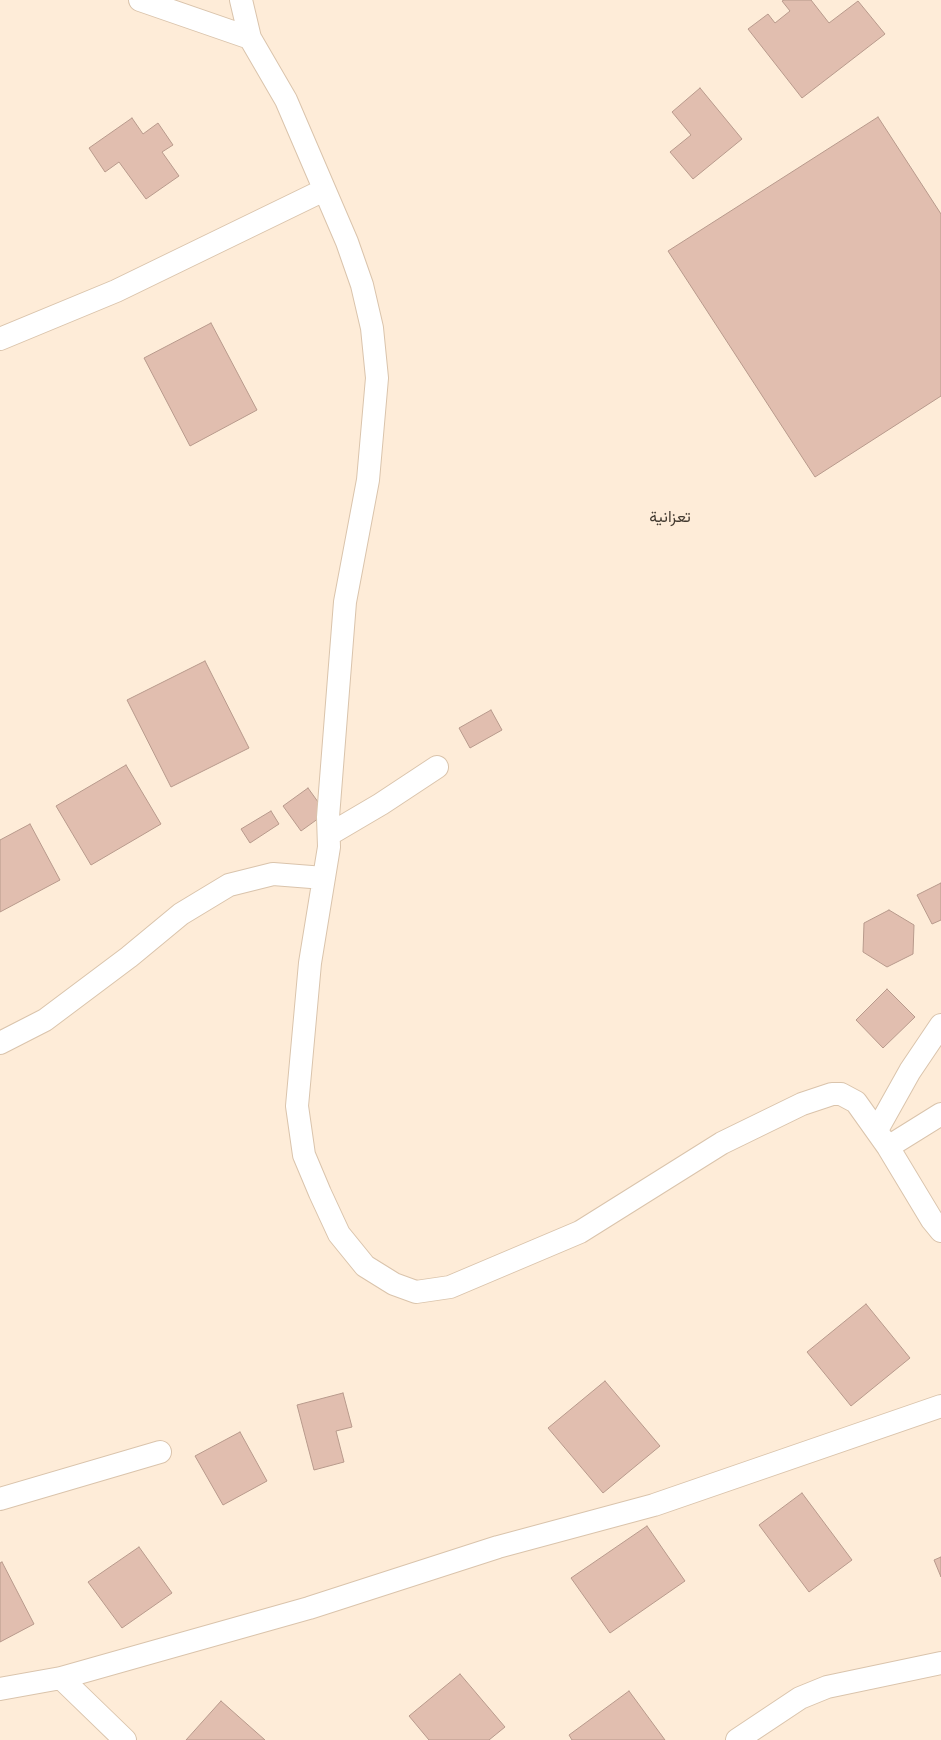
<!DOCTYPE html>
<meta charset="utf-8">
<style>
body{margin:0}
canvas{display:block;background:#feecd8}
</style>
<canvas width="941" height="1740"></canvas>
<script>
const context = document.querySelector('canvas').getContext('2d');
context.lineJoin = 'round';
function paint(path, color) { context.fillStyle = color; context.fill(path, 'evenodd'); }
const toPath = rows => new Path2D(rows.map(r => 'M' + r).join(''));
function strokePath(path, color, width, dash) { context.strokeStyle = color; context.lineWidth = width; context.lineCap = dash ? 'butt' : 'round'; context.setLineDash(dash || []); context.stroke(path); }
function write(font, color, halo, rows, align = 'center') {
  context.font = font + ' "Roboto Serif",Vazirmatn,serif'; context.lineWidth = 3.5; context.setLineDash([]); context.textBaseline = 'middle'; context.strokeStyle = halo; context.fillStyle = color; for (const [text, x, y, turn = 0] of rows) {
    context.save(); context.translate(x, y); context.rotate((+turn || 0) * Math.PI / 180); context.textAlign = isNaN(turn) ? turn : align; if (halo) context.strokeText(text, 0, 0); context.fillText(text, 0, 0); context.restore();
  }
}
const building = toPath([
 [784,0,811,0,829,23,858,1,885,34,802,98,748,29,768,14,775,23,790,11,782,1,784,0],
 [700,88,742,139,693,179,670,152,691,135,672,112,700,88],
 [878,117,941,214,941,396,815,477,668,251,878,117],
 [132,118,143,134,158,123,173,145,162,152,179,176,146,199,119,162,105,172,89,148,132,118],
 [211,323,257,410,190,446,144,358,211,323],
 [205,661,249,748,171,787,127,700,205,661],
 [491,710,502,730,470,748,459,728,491,710],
 [126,765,161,824,91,865,56,806,126,765],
 [308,788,326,813,301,831,283,806,308,788],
 [271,811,279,824,250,843,241,829,271,811],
 [30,824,60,880,0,912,0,840,30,824],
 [941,883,941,920,932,924,917,895,941,883],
 [889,910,914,925,913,954,887,967,863,952,864,923,889,910],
 [887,989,915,1017,883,1048,856,1020,887,989],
 [866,1304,910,1358,851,1406,807,1352,866,1304],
 [605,1381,660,1446,603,1493,548,1428,605,1381],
 [343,1393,352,1427,336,1431,344,1462,314,1470,297,1405,343,1393],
 [240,1432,267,1481,223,1505,195,1456,240,1432],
 [802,1493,852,1560,809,1592,759,1525,802,1493],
 [647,1526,685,1581,610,1633,571,1578,647,1526],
 [139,1547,172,1593,122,1628,88,1582,139,1547],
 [941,1557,941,1577,934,1560,941,1557],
 [2,1562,34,1624,0,1642,0,1563,2,1562],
 [460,1674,505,1727,489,1740,429,1740,409,1716,460,1674],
 [629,1691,665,1740,572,1740,569,1735,629,1691],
 [221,1701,265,1740,186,1740,221,1701]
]);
paint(building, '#e1beaf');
strokePath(building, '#b89a8c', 1);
const minor = toPath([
 [140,0,250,38],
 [241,0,250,38,286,100,347,242,362,285,372,328,377,378,368,480,345,602,328,817,329,847,310,963,297,1106,304,1155,320,1193,339,1234,365,1266,394,1284,416,1292,450,1287,580,1232,722,1143,802,1104,832,1094,841,1094,856,1102,888,1147,932,1220,941,1231],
 [0,339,116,291,324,190],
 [330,834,381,804,437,767],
 [0,1043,45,1020,129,957,181,914,229,885,273,874,324,878],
 [877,1130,910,1071,941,1025],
 [888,1147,941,1114],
 [0,1499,160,1452],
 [61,1678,125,1740],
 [0,1689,61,1678,160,1650,309,1608,498,1547,654,1505,941,1406],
 [737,1740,800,1698,827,1687,941,1663]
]);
strokePath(minor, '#dac4ac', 24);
strokePath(minor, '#fff', 22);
write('16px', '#443b31', '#feecd8', [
 ["تعزانية",670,517]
]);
</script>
